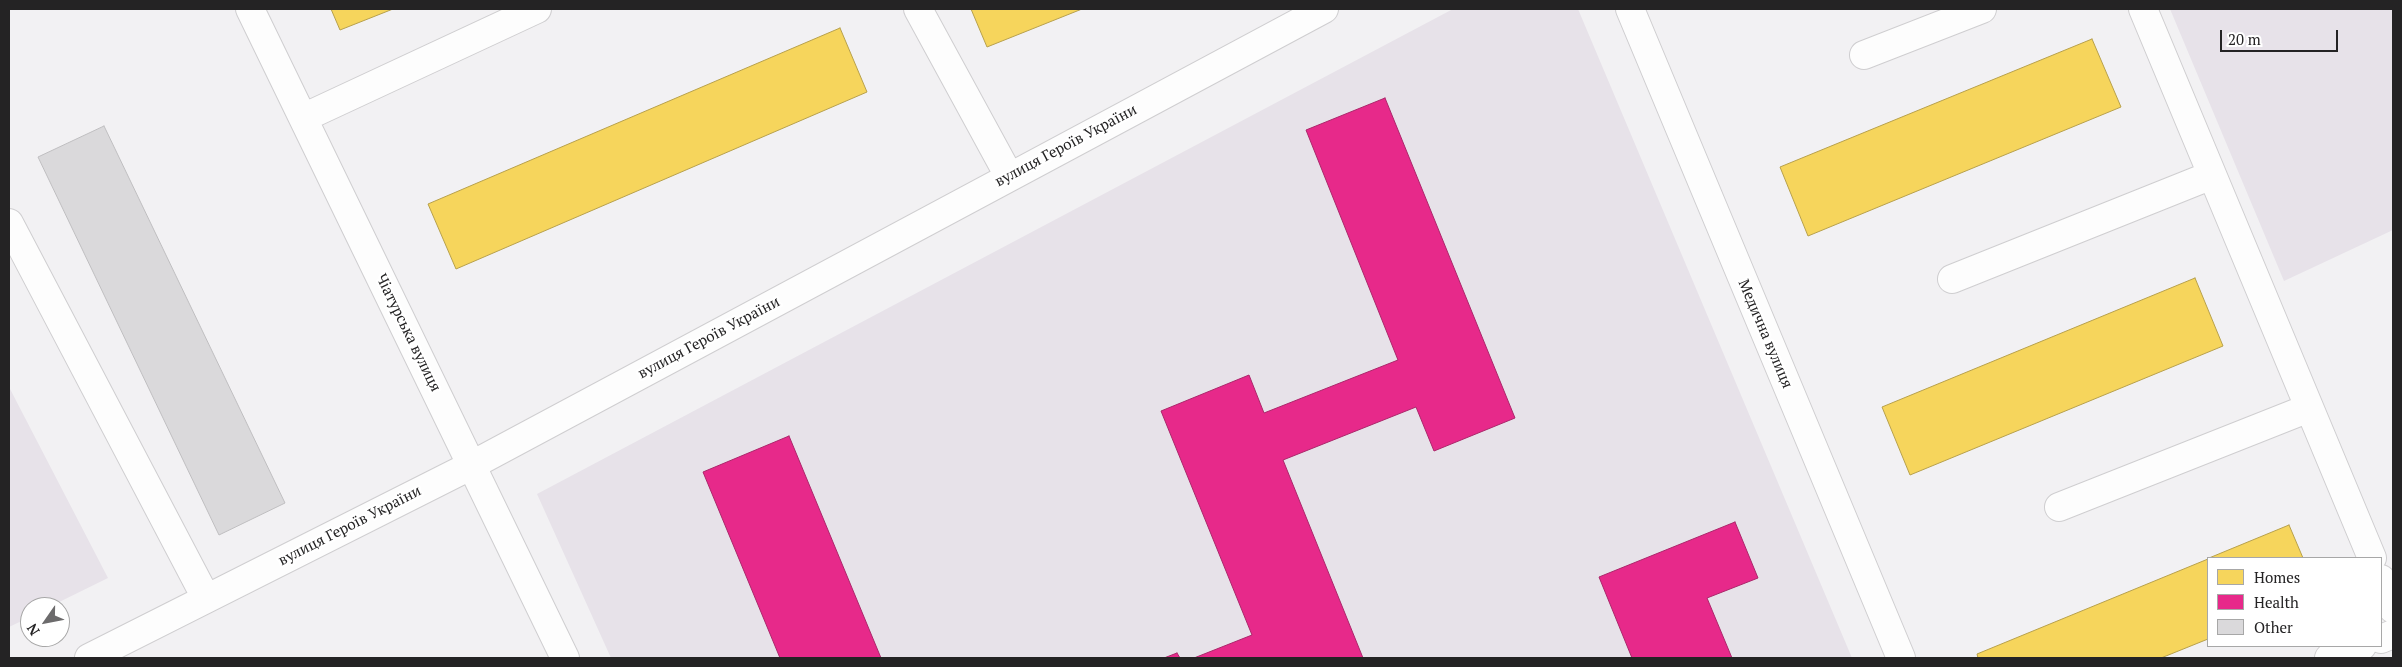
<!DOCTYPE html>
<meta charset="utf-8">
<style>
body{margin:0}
#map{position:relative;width:2402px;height:667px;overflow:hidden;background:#f2f1f3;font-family:"PT Serif",serif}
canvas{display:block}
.frame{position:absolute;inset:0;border:10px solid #242324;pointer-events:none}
.legend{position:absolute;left:2207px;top:557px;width:175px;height:90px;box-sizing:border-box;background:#fff;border:1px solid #a7a7a7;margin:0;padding:6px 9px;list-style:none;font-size:15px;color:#242324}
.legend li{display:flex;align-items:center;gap:10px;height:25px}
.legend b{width:25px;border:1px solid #a7a7a7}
.north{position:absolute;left:20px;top:597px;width:50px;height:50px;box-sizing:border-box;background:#fff;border:1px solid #a7a7a7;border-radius:50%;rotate:237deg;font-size:14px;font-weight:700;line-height:20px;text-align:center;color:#242324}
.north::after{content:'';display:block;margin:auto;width:18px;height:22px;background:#6c6b6c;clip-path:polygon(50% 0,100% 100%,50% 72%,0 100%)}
.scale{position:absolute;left:2220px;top:30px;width:118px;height:22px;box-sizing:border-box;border:2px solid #242324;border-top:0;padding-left:6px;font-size:15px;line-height:18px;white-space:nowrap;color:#242324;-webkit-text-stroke:4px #fff;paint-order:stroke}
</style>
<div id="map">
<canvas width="2402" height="667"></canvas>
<div class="frame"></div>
<ul class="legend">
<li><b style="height:14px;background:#f6d55c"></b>Homes</li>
<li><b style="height:14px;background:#e7298a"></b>Health</li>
<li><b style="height:14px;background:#dad9db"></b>Other</li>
</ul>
<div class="north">N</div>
<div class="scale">20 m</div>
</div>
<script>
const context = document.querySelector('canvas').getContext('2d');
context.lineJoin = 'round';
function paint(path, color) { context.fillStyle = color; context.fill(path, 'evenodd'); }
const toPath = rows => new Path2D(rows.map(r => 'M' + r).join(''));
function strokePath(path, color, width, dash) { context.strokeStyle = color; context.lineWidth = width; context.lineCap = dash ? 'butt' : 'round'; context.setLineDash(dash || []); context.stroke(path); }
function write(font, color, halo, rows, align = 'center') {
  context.font = font + ' "PT Serif",serif'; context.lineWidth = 5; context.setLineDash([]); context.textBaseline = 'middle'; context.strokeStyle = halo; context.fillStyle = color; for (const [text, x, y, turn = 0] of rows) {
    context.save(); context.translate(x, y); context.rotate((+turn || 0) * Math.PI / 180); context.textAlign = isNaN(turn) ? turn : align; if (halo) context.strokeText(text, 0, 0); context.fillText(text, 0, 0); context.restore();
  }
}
paint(toPath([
 [1453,9,1578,9,1852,658,611,658,537,494],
 [2170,9,2393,9,2393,230,2284,281],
 [9,387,108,578,49,607,30,607,30,617,9,627]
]), '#e7e2e9');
const homes = toPath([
 [331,9,393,9,340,30,331,9],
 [971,9,1082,9,987,47,971,9],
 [840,28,867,92,456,269,428,204,840,28],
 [2092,39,2121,107,1808,236,1780,167,2092,39],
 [2195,278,2223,346,1910,475,1882,407,2195,278],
 [2289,525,2303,558,2209,558,2289,525],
 [2208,559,2208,639,2161,658,1978,658,1977,654,2208,559]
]);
paint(homes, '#f6d55c');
strokePath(homes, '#b7a04b', 1);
const health = toPath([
 [1385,98,1515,418,1434,451,1416,407,1283,460,1363,658,1194,658,1252,635,1161,411,1249,375,1264,413,1398,360,1306,130,1385,98],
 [789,436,881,658,780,658,703,472,789,436],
 [1735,522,1758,578,1707,598,1732,658,1632,658,1599,577,1735,522],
 [1177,653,1180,658,1164,658,1177,653]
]);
paint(health, '#e7298a');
strokePath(health, '#ac276b', 1);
const building = toPath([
 [104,126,285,503,219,535,38,157,104,126]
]);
paint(building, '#dad9db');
strokePath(building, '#bfbec0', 1);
const minor = toPath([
 [250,9,565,658],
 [918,9,1009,176],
 [1630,9,1901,658],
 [2143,9,2372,558],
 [1864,55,1982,9],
 [303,118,537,9],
 [9,223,206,598],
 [1952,279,2212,175],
 [2059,507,2309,408],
 [2381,579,2393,609],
 [2381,639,2393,634],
 [89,658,472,465,1324,9],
 [2329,658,2362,646]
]);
strokePath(minor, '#cfced0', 30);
strokePath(minor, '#fdfdfd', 28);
write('15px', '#242324', '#fff', [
 ["вулиця Героїв України",1066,146,-28],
 ["Чіатурська вулиця",408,333,64],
 ["Медична вулиця",1765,334,67],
 ["вулиця Героїв України",709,338,-28],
 ["вулиця Героїв України",350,526,-27]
]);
</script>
